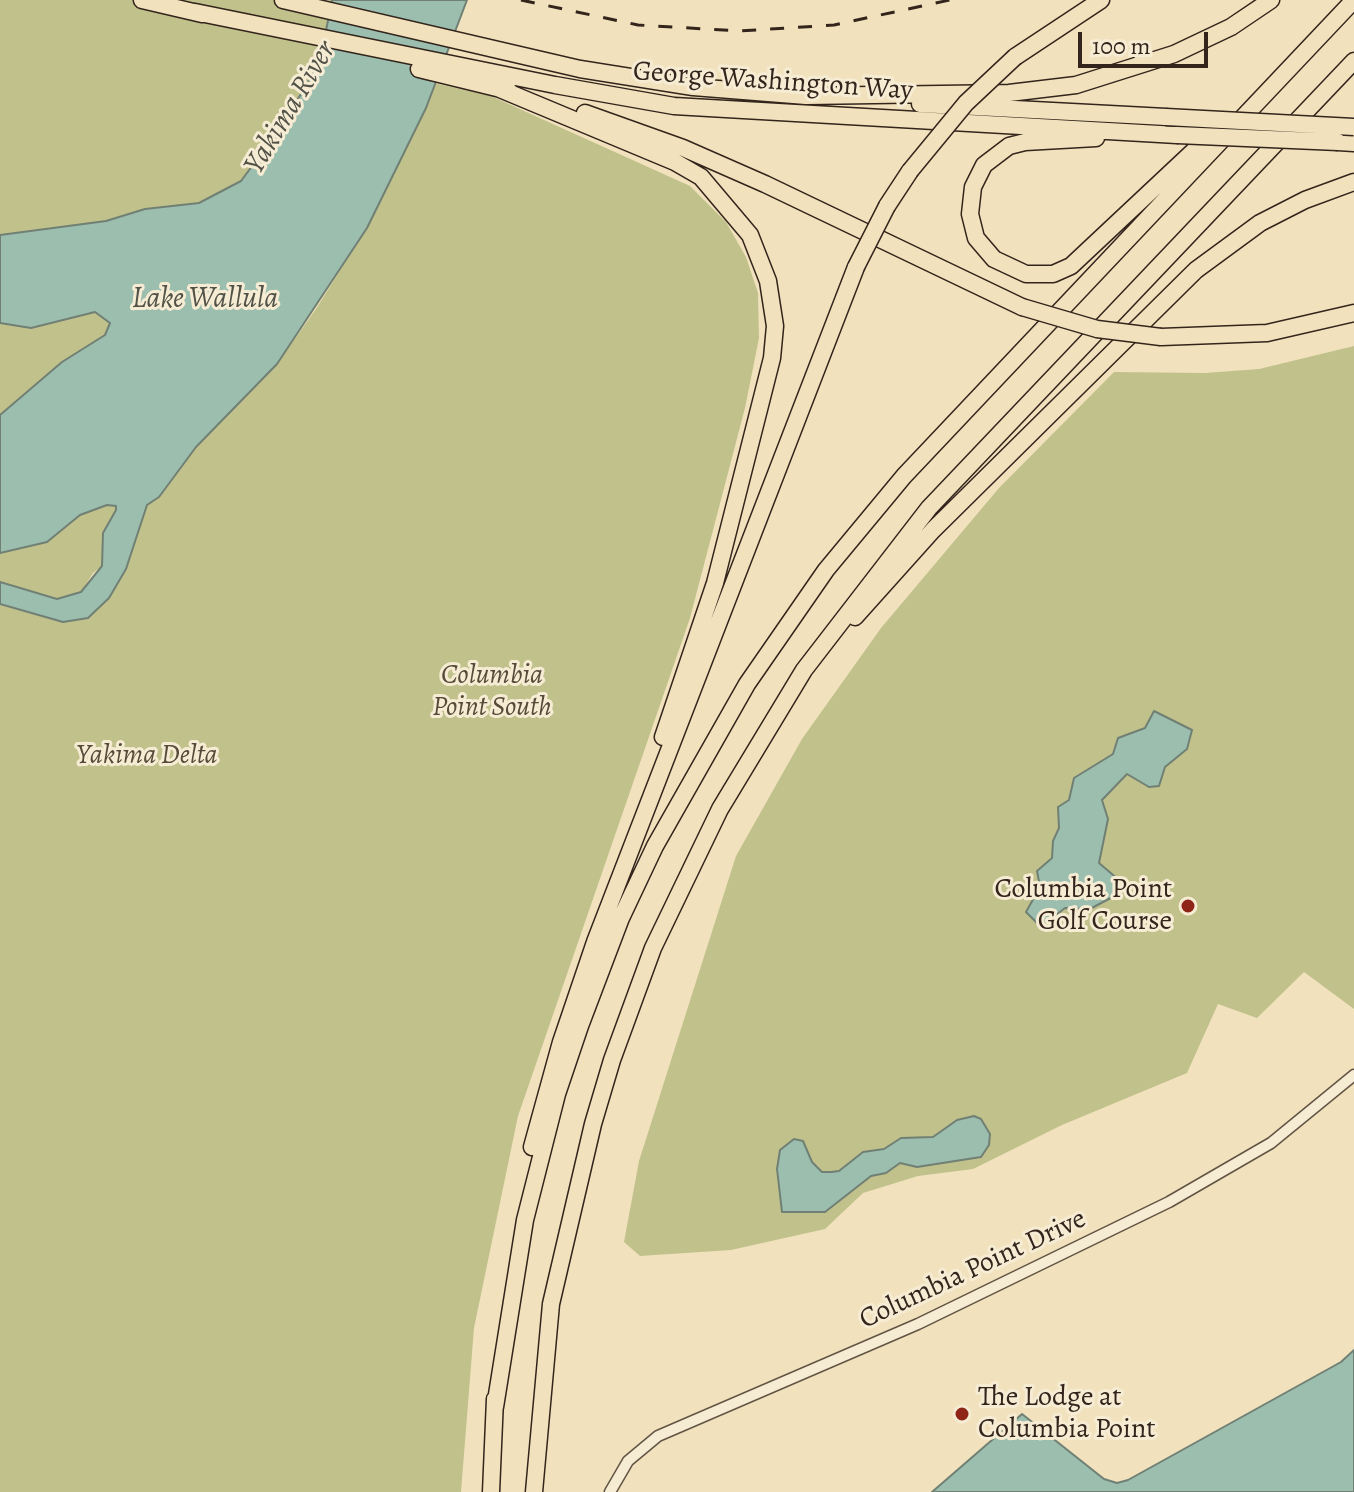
<!DOCTYPE html>
<style>
body{margin:0}
#map{position:relative;width:1354px;height:1492px;overflow:hidden;background:#f1e2bd;font-family:Alegreya,serif}
canvas{display:block}
.scale{position:absolute;left:1078px;top:32px;width:130px;height:36px;box-sizing:border-box;border:4px solid #33241c;border-top:0;padding-left:10px;font-size:24px;line-height:28px;white-space:nowrap;color:#33241c;-webkit-text-stroke:6px #f6ecd4;paint-order:stroke}
</style>
<div id="map">
<canvas width="1354" height="1492"></canvas>
<div class="scale">100 m</div>
</div>
<script>
const context = document.querySelector('canvas').getContext('2d');
context.lineJoin = 'round';
function paint(path, color) { context.fillStyle = color; context.fill(path, 'evenodd'); }
const toPath = rows => new Path2D(rows.map(r => 'M' + r).join(''));
function strokePath(path, color, width, dash) { context.strokeStyle = color; context.lineWidth = width; context.lineCap = dash ? 'butt' : 'round'; context.setLineDash(dash || []); context.stroke(path); }
function write(font, color, halo, rows, align = 'center') {
  context.font = font + ' Alegreya,serif'; context.lineWidth = 6; context.setLineDash([]); context.textBaseline = 'middle'; context.strokeStyle = halo; context.fillStyle = color; for (const [text, x, y, turn = 0] of rows) {
    context.save(); context.translate(x, y); context.rotate((+turn || 0) * Math.PI / 180); context.textAlign = isNaN(turn) ? turn : align; if (halo) context.strokeText(text, 0, 0); context.fillText(text, 0, 0); context.restore();
  }
}
paint(toPath([
 [0,0,332,0,320,61,284,123,241,181,199,203,145,209,106,221,0,235],
 [434,83,491,96,690,186,726,222,746,257,758,293,759,338,745,408,690,618,518,1116,474,1328,461,1492,0,1492,0,604,63,622,126,569,147,505,159,497,196,447,277,364,316,309,367,227],
 [95,312,110,323,105,335,62,362,0,415,0,323,31,328],
 [1354,346,1354,1009,1304,972,1257,1018,1218,1004,1187,1073,1062,1125,973,1169,918,1176,863,1193,825,1229,731,1250,640,1256,624,1242,639,1161,736,856,802,739,881,628,999,488,1114,372,1205,373,1259,369],
 [107,505,116,506,116,510,103,533,102,566,93,573,81,592,57,599,0,582,0,553,47,542,80,515]
]), '#c1c18c');
const water = toPath([
 [332,0,467,0,426,108,367,228,277,364,196,447,159,497,147,505,126,569,109,598,88,618,63,622,0,604,0,582,57,599,81,592,102,566,103,533,116,510,116,506,107,505,80,515,47,542,0,553,0,415,62,362,105,335,110,323,95,312,31,328,0,323,0,235,106,221,145,209,199,203,241,181,284,123,320,61,332,0],
 [1154,711,1192,730,1187,749,1165,767,1159,786,1149,787,1127,774,1102,800,1108,819,1099,863,1119,880,1120,893,1090,909,1065,908,1048,921,1038,924,1026,912,1040,887,1037,871,1052,858,1053,841,1059,828,1058,807,1069,800,1074,778,1113,754,1118,738,1145,728,1154,711],
 [974,1116,981,1119,990,1134,989,1145,981,1157,917,1167,900,1163,886,1173,871,1176,825,1212,782,1212,777,1169,780,1150,794,1139,803,1141,812,1162,822,1172,831,1172,839,1171,863,1152,884,1149,901,1138,933,1137,957,1120,974,1116],
 [1354,1350,1354,1492,932,1492,1022,1414,1104,1479,1117,1483,1128,1480,1341,1362,1354,1350]
]);
paint(water, '#9bbeae');
strokePath(water, '#718074', 2);
const minor = toPath([
 [610,1492,628,1461,658,1436,918,1324,1169,1202,1271,1143,1354,1075]
]);
const highway = toPath([
 [142,0,202,14],
 [283,0,580,69,693,87,806,96,1009,93,1076,85,1174,54,1231,27,1271,0],
 [195,12,555,85,674,106,1177,135],
 [1015,57,1101,0],
 [419,69,509,91],
 [500,89,675,162,701,177,750,235,768,281,775,326,772,358,715,583,663,737],
 [920,104,1166,117],
 [585,113,683,148,765,184,1022,307],
 [1096,138,1025,142,1009,146,984,165,973,187,970,214,976,238,994,259,1026,274,1053,274,1071,266,1215,131],
 [1338,142,1354,143],
 [887,206,910,171],
 [1161,337,1267,333,1354,313],
 [855,617,933,530,1196,270,1260,223,1305,200,1354,182],
 [532,1147,561,1042,595,942,856,267],
 [495,1407,525,1220,557,1094,580,1026,621,918,655,846,747,684,826,570,904,476,1354,0],
 [491,1492,495,1399],
 [534,1492,551,1304,593,1124,612,1060,653,948,720,809,804,670,929,508,1354,61]
]);
strokePath(minor, '#625444', 13);
strokePath(highway, '#33241c', 19);
strokePath(minor, '#f6ecd4', 10);
strokePath(highway, '#f1e2bd', 16);
strokePath(toPath([
 [521,0,638,25,739,31,834,25,950,0]
]), '#33241c', 3, [14, 14]);
const highwayBridge = toPath([
 [1166,117,1354,127],
 [1177,135,1338,142],
 [910,171,966,103,1015,57],
 [856,267,887,206],
 [1022,307,1097,329,1161,337]
]);
strokePath(highwayBridge, '#33241c', 19, []);
strokePath(highwayBridge, '#f1e2bd', 16);
for (const [x, y, r, color] of [
 [1188,906,8,"#8f2418"],
 [962,1414,8,"#8f2418"]
]) { const dot = new Path2D(); dot.arc(x, y, r, 0, 2 * Math.PI); context.fillStyle = color; context.fill(dot); strokePath(dot, '#f6ecd4', 3); }
write('28px', '#33241c', '#f6ecd4', [
 ["George Washington Way",773,82,4],
 ["Columbia Point Drive",973,1270,-25]
]);
write('italic 28px', '#564b38', '#f6ecd4', [
 ["Columbia",492,676],
 ["Point South",492,708],
 ["Yakima Delta",147,756]
]);
write('28px', '#33241c', '#f6ecd4', [
 ["Columbia Point",1172,890],
 ["Golf Course",1172,922],
 ["The Lodge at",978,1398,"left"],
 ["Columbia Point",978,1430,"left"]
], 'right');
write('italic 30px', '#525248', '#f6ecd4', [
 ["Yakima River",291,108,-59],
 ["Lake Wallula",205,300]
]);
</script>
